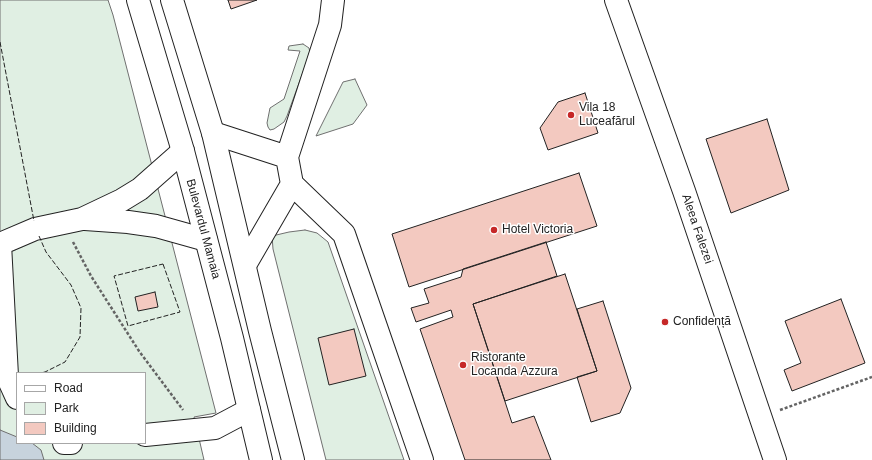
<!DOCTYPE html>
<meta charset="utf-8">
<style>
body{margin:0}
#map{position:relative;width:872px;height:460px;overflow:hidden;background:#fff;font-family:Arial,sans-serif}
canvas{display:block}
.legend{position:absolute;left:16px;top:372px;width:130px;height:72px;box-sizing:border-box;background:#fff;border:1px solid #a7a7a7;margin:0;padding:5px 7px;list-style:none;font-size:12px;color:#222}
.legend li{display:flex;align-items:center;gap:8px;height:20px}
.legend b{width:20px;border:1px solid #a7a7a7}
</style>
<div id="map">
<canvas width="872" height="460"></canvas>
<ul class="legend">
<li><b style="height:5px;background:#fff"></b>Road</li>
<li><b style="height:11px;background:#e0efe3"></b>Park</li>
<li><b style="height:11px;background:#f3c9c0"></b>Building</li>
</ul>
</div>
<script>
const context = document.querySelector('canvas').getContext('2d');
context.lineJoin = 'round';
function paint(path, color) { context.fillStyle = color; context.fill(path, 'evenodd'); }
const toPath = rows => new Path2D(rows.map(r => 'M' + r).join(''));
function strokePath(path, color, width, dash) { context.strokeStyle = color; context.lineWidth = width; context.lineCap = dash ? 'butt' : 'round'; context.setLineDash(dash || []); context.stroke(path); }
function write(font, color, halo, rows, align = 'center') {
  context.font = font + ' Arial,sans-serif'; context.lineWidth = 3; context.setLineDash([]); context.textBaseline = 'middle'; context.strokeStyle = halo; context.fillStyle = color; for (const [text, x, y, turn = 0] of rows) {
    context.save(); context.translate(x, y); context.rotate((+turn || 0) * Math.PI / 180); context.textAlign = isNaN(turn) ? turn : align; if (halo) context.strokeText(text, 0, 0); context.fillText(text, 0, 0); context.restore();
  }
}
const green = toPath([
 [0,0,108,0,113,15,216,413,194,417,204,460,0,460,0,0],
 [17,373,145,373,145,443,17,443,17,373],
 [303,44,309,48,310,53,287,116,284,122,274,129,270,130,268,127,267,123,270,108,284,99,300,51,288,50,289,46,303,44],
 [355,79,367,105,353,124,316,136,343,82,355,79],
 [305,230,317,233,328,242,404,460,326,460,273,249,272,236,289,232,305,230]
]);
paint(green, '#e0efe3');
strokePath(green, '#6f6f6f', 1);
const water = toPath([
 [0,430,17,437,17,443,32,443,41,450,44,460,0,460,0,430]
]);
paint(water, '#c7d3dd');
strokePath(water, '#6f6f6f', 1);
const building = toPath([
 [228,0,257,0,231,9,228,0],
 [585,93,598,133,548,150,540,128,558,102,585,93],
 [767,119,789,190,731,213,706,139,767,119],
 [579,173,597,226,409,287,392,234,579,173],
 [546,242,557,276,473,304,512,423,534,416,551,460,465,460,420,329,453,317,451,310,416,322,411,308,429,303,424,289,461,277,463,269,546,242],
 [565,274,597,371,505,401,473,304,565,274],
 [155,292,158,307,138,311,135,297,155,292],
 [841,299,865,363,792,391,784,370,801,363,785,321,841,299],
 [603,301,631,388,620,413,591,422,577,377,597,371,577,309,603,301],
 [354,329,366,376,329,385,318,338,354,329]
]);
paint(building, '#f3c9c0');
strokePath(building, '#222', 1);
const minor = toPath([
 [333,0,330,25,287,157,292,184,344,234,422,460],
 [616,0,684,191,775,460],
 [213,133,287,157],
 [85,219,128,222,156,226,206,240],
 [245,265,292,184],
 [17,398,7,376,0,244,35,229,82,219,122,200,140,189,183,151],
 [145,435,215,428,249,410],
 [64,443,71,443]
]);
const major = toPath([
 [138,0,183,151,232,338,261,460],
 [172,0,213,133,260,331,293,460]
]);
strokePath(minor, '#222', 24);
strokePath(major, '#222', 24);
strokePath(toPath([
 [73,242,91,276,139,351,183,410],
 [780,410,872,377]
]), '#646464', 2.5, [3, 2]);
strokePath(minor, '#fff', 22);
strokePath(major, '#fff', 22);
strokePath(toPath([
 [0,42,34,221],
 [39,236,46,252,71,285,81,308,80,337,65,362,45,372,39,373],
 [163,264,180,312,128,326,114,276,163,264]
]), '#222', 1, [5, 2]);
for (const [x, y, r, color] of [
 [571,115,4,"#c62828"],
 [494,230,4,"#c62828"],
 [665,322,4,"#c62828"],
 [463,365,4,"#c62828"]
]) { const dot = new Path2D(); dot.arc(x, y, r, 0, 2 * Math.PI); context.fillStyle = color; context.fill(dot); strokePath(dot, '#fff', 1.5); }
write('12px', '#222', '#fff', [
 ["Vila 18",579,108],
 ["Luceafărul",579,122],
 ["Hotel Victoria",502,230],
 ["Confidență",673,322],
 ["Ristorante",471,358],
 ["Locanda Azzura",471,372]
], 'left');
write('12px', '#222', '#fff', [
 ["Bulevardul Mamaia",203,229,75],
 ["Aleea Falezei",697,229,71]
]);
</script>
